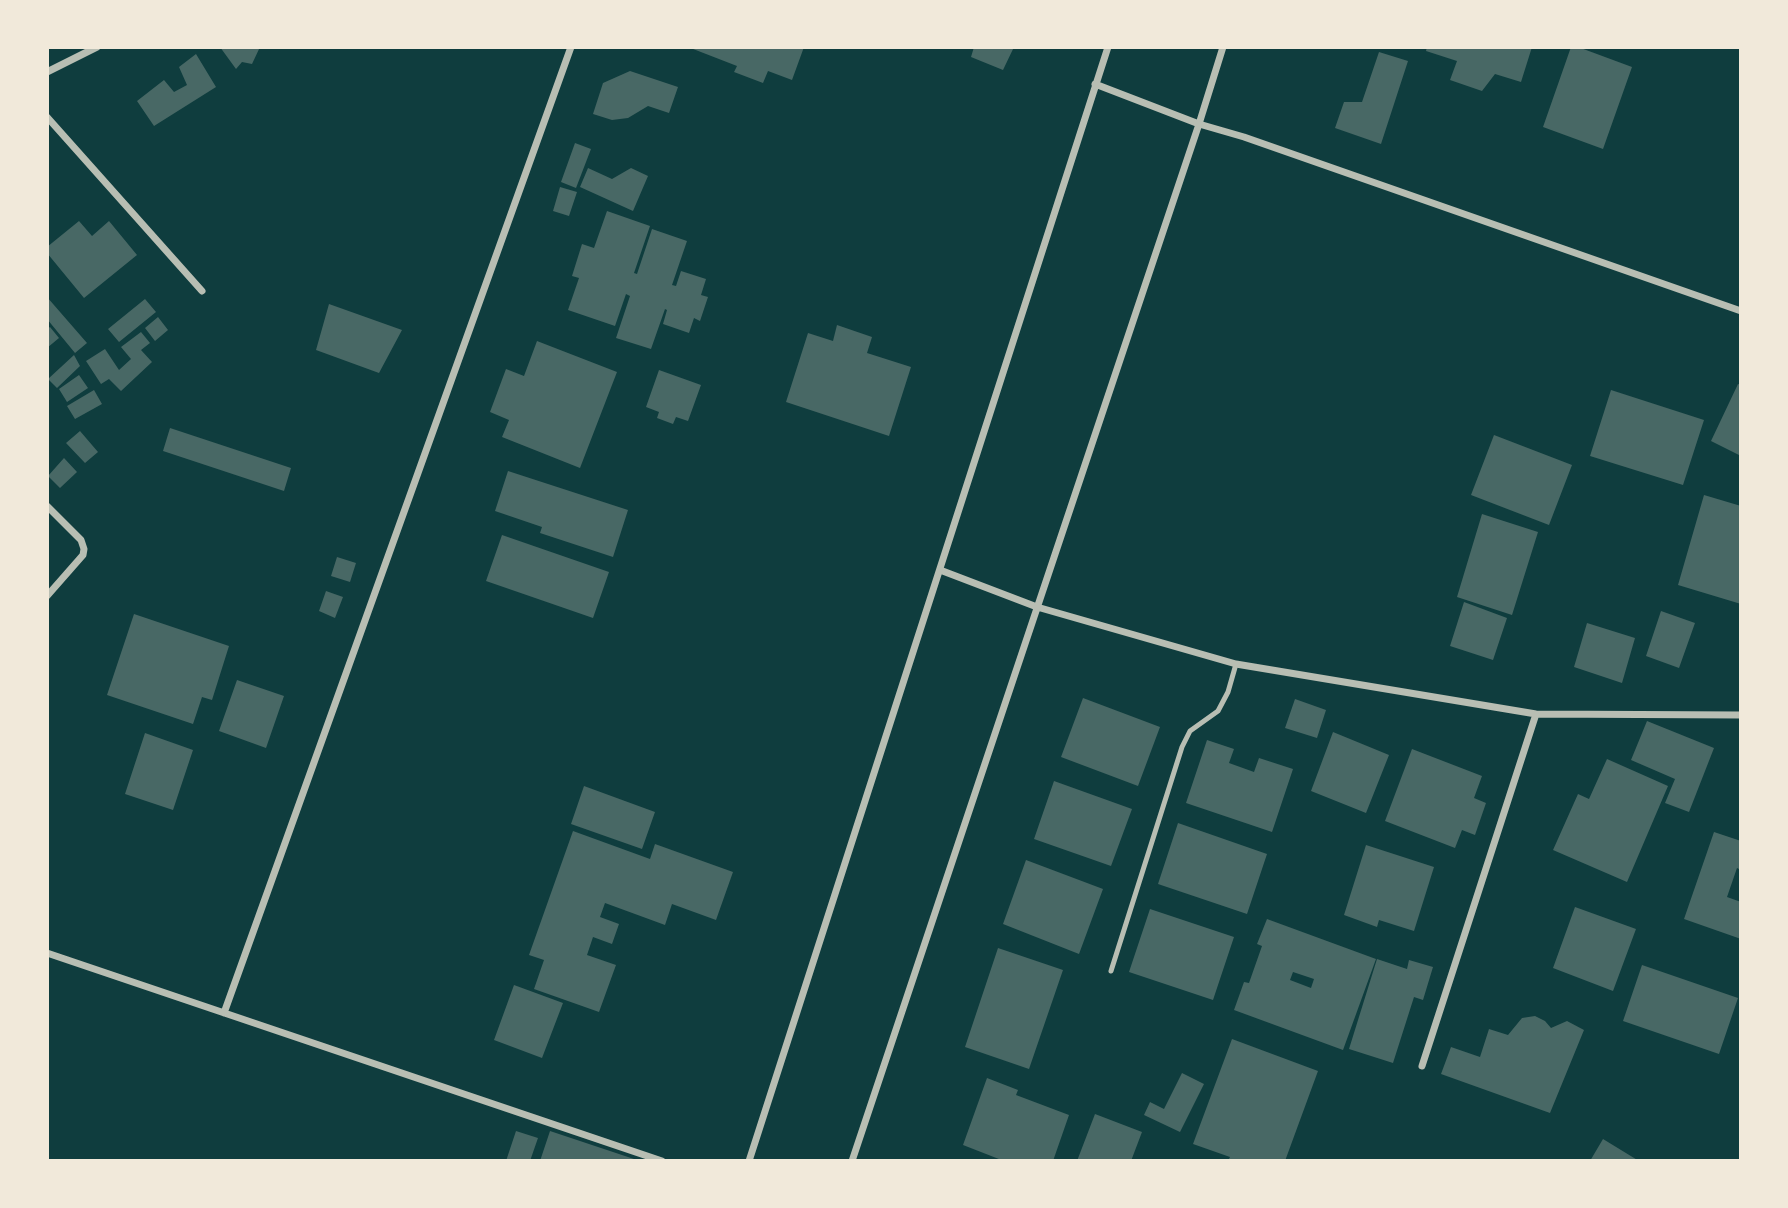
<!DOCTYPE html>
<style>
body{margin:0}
#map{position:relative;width:1788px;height:1208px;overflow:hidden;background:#0f3d3e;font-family:Merriweather,serif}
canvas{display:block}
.frame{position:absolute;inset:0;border:49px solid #f1e9da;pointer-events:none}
</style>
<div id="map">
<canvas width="1788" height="1208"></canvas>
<div class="frame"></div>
</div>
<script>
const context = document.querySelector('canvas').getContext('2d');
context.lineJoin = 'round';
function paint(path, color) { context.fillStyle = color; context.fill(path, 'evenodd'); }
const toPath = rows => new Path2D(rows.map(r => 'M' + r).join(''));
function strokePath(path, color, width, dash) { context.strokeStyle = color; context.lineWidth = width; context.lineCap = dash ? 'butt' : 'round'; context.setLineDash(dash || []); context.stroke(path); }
paint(toPath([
 [220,47,260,47,252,64,242,62,236,69],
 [688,47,804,47,792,80,768,71,763,83,734,72,737,66],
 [974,47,1014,47,1003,70,971,57],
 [1427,47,1532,47,1521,82,1495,74,1482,91,1450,80,1457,61,1426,51],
 [1571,47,1578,47,1632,67,1603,149,1543,127],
 [1379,52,1408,61,1381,144,1335,128,1344,102,1362,102],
 [196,54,216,87,154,126,137,101,164,80,174,92,187,85,179,67],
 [630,71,678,87,669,113,648,106,628,118,612,120,593,114,603,83],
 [575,143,591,149,576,188,561,182],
 [588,168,612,179,631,168,648,176,633,211,580,187],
 [560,187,577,192,569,216,553,211],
 [607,211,650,226,634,273,637,274,652,229,687,241,672,285,676,286,681,271,706,279,701,295,708,297,700,321,694,318,689,333,663,324,667,310,665,309,651,349,616,338,630,296,626,294,615,326,568,310,579,278,572,276,582,244,594,248],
 [79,221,92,236,109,221,137,255,84,298,47,253,47,247],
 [47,297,87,343,75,353,47,319],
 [145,299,156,312,119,342,108,329],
 [329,304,402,330,379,373,316,350],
 [158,317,168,330,155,341,145,328],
 [837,325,872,337,867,353,911,367,889,436,786,402,808,333,833,341],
 [50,327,59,338,47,348,47,329],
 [141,332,150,343,141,350,152,362,121,391,109,379,101,384,86,361,105,349,119,370,131,359,121,347],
 [537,341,617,372,580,468,502,437,509,420,490,412,506,369,524,376],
 [74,355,80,366,57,388,48,379],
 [659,370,701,385,688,421,676,417,673,424,657,418,659,412,646,407],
 [79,375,88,388,67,402,59,389],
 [1738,384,1741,385,1741,456,1711,441],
 [94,390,102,404,75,419,67,406],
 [1611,390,1704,420,1683,485,1590,456],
 [170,428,291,468,284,491,163,451],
 [80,431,98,452,85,463,66,443],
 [1494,435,1572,465,1549,525,1471,495],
 [64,458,77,472,60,488,48,476],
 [508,471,628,510,613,557,540,533,542,527,495,511],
 [1704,495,1741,506,1741,604,1678,585],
 [1482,514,1538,532,1512,615,1457,597],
 [502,535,609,572,593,618,486,581],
 [337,557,356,563,350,582,331,576],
 [326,591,343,597,335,618,319,611],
 [1464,602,1507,618,1493,660,1450,646],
 [1661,611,1695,623,1679,668,1646,656],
 [134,614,229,646,212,700,202,697,193,724,107,695],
 [1587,623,1635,638,1622,683,1574,667],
 [237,680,284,696,266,748,219,731],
 [1083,698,1160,727,1138,786,1061,757],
 [1295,699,1326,710,1317,738,1285,728],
 [1647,721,1714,748,1689,812,1665,803,1675,779,1631,760],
 [1333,732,1389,755,1366,813,1311,791],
 [145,733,193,750,173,810,125,794],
 [1207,740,1234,749,1229,763,1254,772,1259,758,1293,769,1272,832,1186,803],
 [1412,749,1482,776,1474,798,1486,803,1475,835,1462,830,1455,848,1385,821],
 [1607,759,1668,786,1627,882,1553,850,1578,794,1589,799],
 [1054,781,1132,809,1111,866,1034,839],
 [584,786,655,812,642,849,571,824],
 [1178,823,1267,854,1247,914,1158,884],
 [573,831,650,859,655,844,733,872,716,920,672,904,665,925,605,903,600,917,619,924,612,944,593,937,587,955,616,965,599,1012,534,989,544,960,529,955],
 [1714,832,1741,841,1741,870,1737,868,1727,897,1741,902,1741,939,1684,919],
 [1366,845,1434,867,1414,931,1379,920,1377,927,1344,915],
 [1026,860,1103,889,1079,954,1003,924],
 [1575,907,1636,929,1613,991,1553,968],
 [1150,909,1234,937,1213,1000,1129,972],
 [1267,919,1376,959,1343,1050,1234,1010,1244,982,1249,983,1262,946,1257,944],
 [1293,972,1314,979,1311,988,1290,980],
 [998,948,1063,970,1029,1069,965,1047],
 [1377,959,1407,969,1409,960,1433,967,1423,1000,1414,997,1393,1063,1349,1049],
 [1642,965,1738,998,1719,1054,1623,1021],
 [514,985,563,1003,542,1058,494,1040],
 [1535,1016,1545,1021,1551,1028,1567,1021,1584,1030,1550,1113,1441,1074,1451,1047,1480,1057,1489,1029,1508,1035,1522,1018],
 [1232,1039,1318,1071,1285,1161,1228,1161,1230,1157,1193,1144],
 [1182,1073,1204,1084,1180,1132,1144,1115,1150,1102,1164,1109],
 [987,1078,1018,1090,1016,1095,1069,1115,1053,1161,1004,1161,963,1145],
 [1095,1114,1142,1132,1131,1161,1077,1161],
 [516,1131,538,1138,530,1161,506,1161],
 [550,1131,637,1160,637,1161,540,1161],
 [1603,1139,1639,1161,1590,1161]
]), '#486865');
strokePath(toPath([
 [1111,971,1182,747,1190,731,1218,711,1228,692,1236,664]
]), '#b8beb3', 5);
strokePath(toPath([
 [47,72,97,47],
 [1095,84,1199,124,1244,137,1741,311],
 [47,117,202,291],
 [47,506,81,540,84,549,83,555,47,596],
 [940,570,1037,607,1236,664,1536,714,1741,715],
 [47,953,662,1161],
 [224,1013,571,47],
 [1422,1066,1536,714],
 [749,1161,1108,47],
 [852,1161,1199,124,1223,47]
]), '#b8beb3', 7);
</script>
